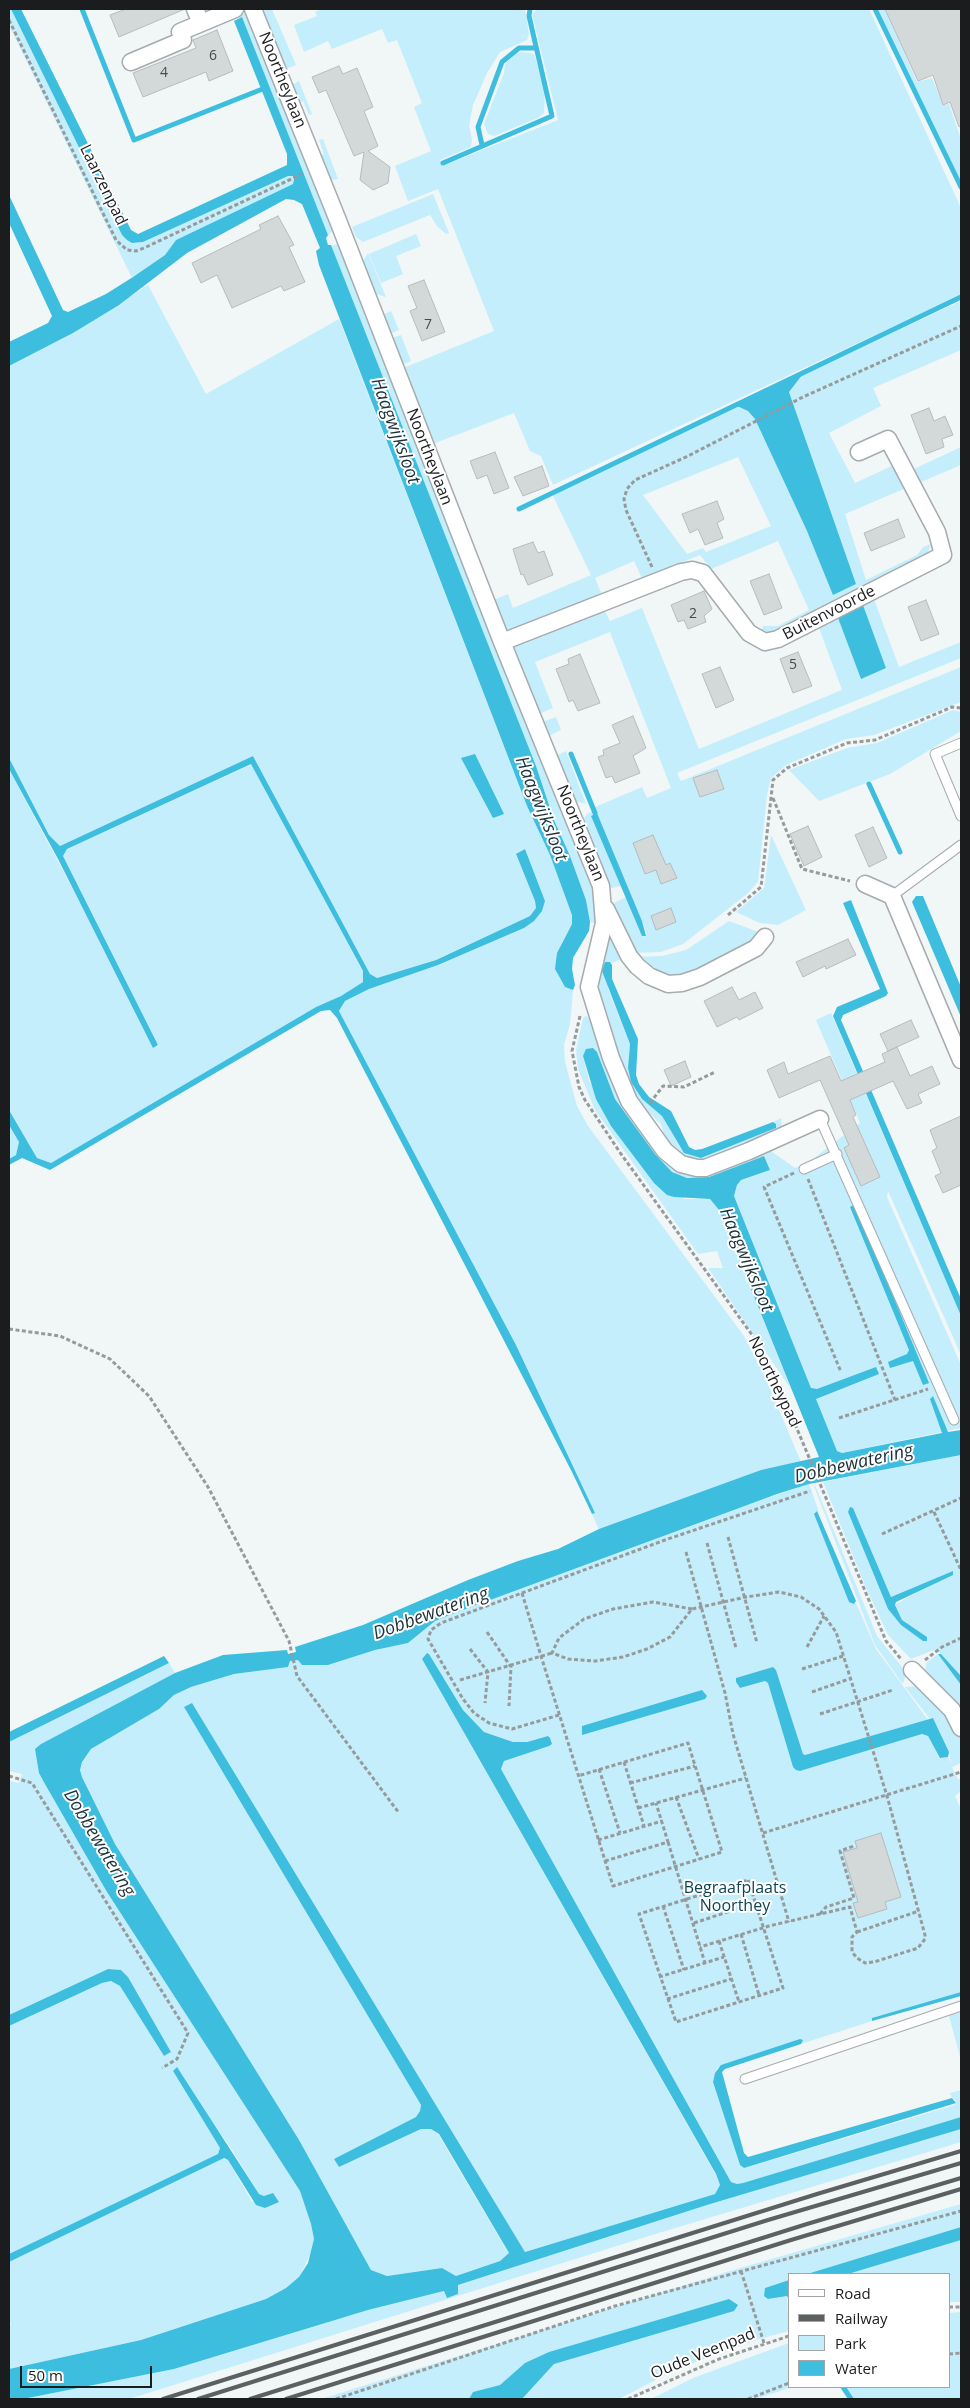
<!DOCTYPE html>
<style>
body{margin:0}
#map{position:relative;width:970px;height:2408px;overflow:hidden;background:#f1f6f7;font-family:"Open Sans",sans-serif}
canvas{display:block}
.frame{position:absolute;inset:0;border:10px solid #1a1c1d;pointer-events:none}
.legend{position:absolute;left:788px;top:2273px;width:162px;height:115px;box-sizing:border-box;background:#fff;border:1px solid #a3a4a5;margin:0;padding:6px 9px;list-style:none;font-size:15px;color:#1a1c1d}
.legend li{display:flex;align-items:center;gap:10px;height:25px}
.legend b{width:25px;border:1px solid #a3a4a5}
.scale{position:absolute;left:20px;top:2366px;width:132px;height:22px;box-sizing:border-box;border:2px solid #1a1c1d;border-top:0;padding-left:6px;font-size:15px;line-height:18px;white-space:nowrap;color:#1a1c1d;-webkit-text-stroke:4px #fff;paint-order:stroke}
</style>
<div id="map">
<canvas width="970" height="2408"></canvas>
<div class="frame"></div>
<ul class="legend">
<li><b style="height:6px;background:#fff"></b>Road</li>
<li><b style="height:6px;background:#5d6061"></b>Railway</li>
<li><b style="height:14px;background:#c4eefc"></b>Park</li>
<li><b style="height:14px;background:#3dbedf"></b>Water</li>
</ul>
<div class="scale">50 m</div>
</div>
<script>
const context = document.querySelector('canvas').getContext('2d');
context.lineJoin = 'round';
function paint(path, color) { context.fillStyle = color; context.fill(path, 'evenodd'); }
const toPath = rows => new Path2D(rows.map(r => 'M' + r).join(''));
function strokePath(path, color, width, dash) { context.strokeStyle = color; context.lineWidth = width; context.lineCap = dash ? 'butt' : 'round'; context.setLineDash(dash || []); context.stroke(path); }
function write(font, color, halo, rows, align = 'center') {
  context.font = font + ' "Open Sans",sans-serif'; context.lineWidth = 4; context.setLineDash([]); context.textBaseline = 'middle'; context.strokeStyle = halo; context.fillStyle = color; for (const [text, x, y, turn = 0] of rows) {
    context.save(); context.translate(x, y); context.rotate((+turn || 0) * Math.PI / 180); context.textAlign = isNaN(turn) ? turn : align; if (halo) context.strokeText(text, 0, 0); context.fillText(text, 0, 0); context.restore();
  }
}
paint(toPath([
 [9,9,11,9,122,235,127,240,137,243,143,242,288,176,293,176,293,184,176,240,165,255,133,277,131,276,9,25],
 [258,9,272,9,296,65,286,69,282,67],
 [322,9,525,9,529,34,527,40,500,52,487,73,473,105,469,126,472,139,471,147,440,160,442,166,558,120,532,14,537,9,869,9,961,208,961,295,553,485,541,456,530,451,514,413,430,445,401,369,494,331,438,189,408,201,395,166,431,151,414,107,422,103,397,40,388,43,382,29,332,49,328,41,304,52,294,25,317,16,315,12],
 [877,9,885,9,917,82,932,78,943,105,949,104,961,139,961,183],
 [251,13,335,228,326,238,328,235,242,18,239,18,238,14],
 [522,52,534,54,545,92,544,113,538,118,494,136,488,134,484,124,504,73,505,64,517,53],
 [299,81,312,114,309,115,303,101,297,103,290,86],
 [323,139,338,179,331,180,327,177,318,156,324,154,319,140],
 [433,194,449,233,446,234,437,226,430,215,363,242,356,237,352,227],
 [416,234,421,246,396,256,403,274,381,283,369,254],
 [338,244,343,245,596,892,597,924,590,922,586,900,570,856,554,820,536,766,332,249,331,246],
 [368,253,386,297,370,292,360,267],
 [148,285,206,394,339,319,527,806,550,855,572,915,572,924,561,944,555,969,565,987,573,990,570,1024,564,1045,565,1062,577,1106,588,1126,744,1336,765,1377,801,1462,761,1470,599,1530,592,1514,595,1513,516,1345,339,1011,345,1001,369,989,438,965,524,928,545,901,525,849,516,855,535,901,536,908,530,916,435,960,377,978,370,974,253,756,60,846,49,835,9,758,9,366,73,333],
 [961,301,961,350,873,388,881,406,829,433,855,483,896,464,908,487,845,514,866,580,917,555,923,547,931,544,928,553,921,560,777,634,761,633,763,626,778,626,809,610,778,541,711,569,700,555,642,578,634,561,595,578,602,595,505,635,491,601,508,594,513,608,591,575,552,494,737,406,748,411,755,419,807,531,856,584,789,392,790,388,802,375],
 [738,457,771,526,706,552,703,548,687,554,643,495],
 [391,311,399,330,387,335,380,316],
 [401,335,411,361,399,366,389,339],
 [961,447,961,465,921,482,914,469],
 [874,599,899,667,961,642,961,658,677,773,681,781,961,667,961,702,874,735,846,739,786,765,771,778,767,795,758,882,747,894,683,944,661,952,632,953,613,913,612,904,626,897,643,937,647,934,642,921,597,813,591,816,621,886,606,889,582,821,587,814,594,810,593,808,642,787,647,798,671,788,610,632,535,662,553,708,536,715,508,648,604,609,610,621,642,608,699,749,842,690,819,628,838,618,861,678,886,668,863,605],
 [953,710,961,712,961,731,890,774,819,801,789,770,847,748,877,743],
 [556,717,561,730,545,738,539,723],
 [566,751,586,804,573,800,555,760,558,755],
 [252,764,363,972,363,982,341,996,316,1007,51,1163,37,1158,9,1110,9,769,157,1048,158,1045,63,856,67,849],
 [771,835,806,910,778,925,760,923,736,912,764,888],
 [729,921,761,933,760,937,735,954,669,981,637,957,662,956,686,950],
 [606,927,625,957,612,963,610,962,608,989,630,1044,628,1068,631,1082,642,1099,662,1116,680,1147,701,1158,776,1128,775,1123,773,1122,781,1118,782,1129,712,1163,688,1162,666,1142,661,1124,639,1104,627,1087,596,988],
 [831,1013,961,1316,961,1355,888,1191,887,1197,961,1365,961,1428,842,1453,837,1451,833,1444,816,1399,817,1397,814,1390,811,1388,734,1196,737,1185,741,1180,770,1170,764,1156,709,1177,687,1178,672,1172,655,1154,615,1099,597,1052,583,1056,589,1081,684,1199,710,1199,719,1210,791,1389,708,1268,723,1268,717,1251,698,1254,595,1110,578,1069,576,1050,583,1018,586,1016,594,1021,605,1053,681,1169,768,1149,795,1168,810,1161,860,1123,816,1020],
 [9,1125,19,1142,16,1155,9,1159],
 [961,1455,961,1676,941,1654,934,1650,911,1659,888,1635,867,1590,823,1482],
 [853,1508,891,1597,953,1571,895,1605,902,1620,923,1641,901,1625,888,1609,848,1512],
 [809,1484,819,1512,817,1511,854,1604,856,1603,876,1649,928,1720,805,1756,803,1754,776,1670,737,1678,736,1682,740,1688,765,1681,768,1682,793,1767,800,1771,922,1734,928,1736,940,1758,948,1757,951,1763,949,1752,933,1718,930,1719,905,1687,920,1686,950,1716,961,1739,961,1763,952,1767,958,1779,961,1779,961,1791,955,1796,961,1809,961,1992,872,2018,872,2021,801,2044,803,2040,717,2068,713,2082,740,2165,744,2168,955,2105,956,2100,952,2098,950,2093,961,2090,961,2117,743,2183,737,2184,731,2182,501,1769,504,1761,539,1738,527,1742,513,1742,484,1732,463,1710,429,1654,427,1653,422,1659,716,2175,720,2185,715,2194,525,2252,184,1707,421,2105,420,2111,416,2117,335,2159,339,2167,421,2129,431,2129,438,2134,509,2254,500,2261,456,2276,442,2268,387,2276,371,2270,320,2179,115,1844,82,1777,80,1770,82,1762,91,1749,159,1709,174,1695,191,1687,234,1674,288,1667,290,1661,298,1659,328,1665,375,1650,408,1643,435,1621,455,1613,709,1517],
 [815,1485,877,1636,906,1672,904,1682,902,1683,875,1645,814,1486],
 [938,1654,961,1685,961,1716,926,1675,925,1671,927,1662],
 [169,1663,175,1673,41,1744,107,1892,300,2191,311,2224,314,2239,312,2250,299,2278,286,2288,266,2299,141,2340,9,2369,9,2326,11,2325,9,2319,9,2262,221,2159,228,2160,252,2202,264,2196,259,2194,229,2145,173,2071,220,2148,218,2155,9,2254,9,2026,102,1983,111,1981,120,1986,164,2056,171,2052,128,1977,121,1970,108,1969,9,2015,9,1781,19,1783,22,1774,9,1771,9,1742],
 [961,2012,961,2060,949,2016],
 [961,2129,961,2142,652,2235,129,2399,23,2399,174,2369,368,2310,444,2291,447,2297,458,2285,707,2205],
 [961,2204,961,2227,807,2274,789,2274,789,2280,765,2288,768,2299,787,2296,789,2331,759,2339,677,2369,619,2399,522,2399,554,2364,734,2311,509,2377,500,2385,473,2392,469,2399,321,2399,730,2271],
 [961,2240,961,2302,949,2302,949,2274,848,2274],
 [961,2312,961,2399,854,2399,844,2387,949,2387,949,2313],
 [789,2343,789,2387,793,2387,755,2399,651,2399,693,2378]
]), '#c4eefc');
paint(toPath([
 [11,9,21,9,131,230,138,234,287,165,287,154,234,21,242,17,328,235,326,238,328,245,331,245,536,766,554,820,570,856,586,900,590,922,589,931,573,958,572,969,575,985,573,990,565,987,555,969,557,953,572,924,572,915,550,855,527,806,319,265,316,251,320,248,302,204,294,200,286,199,187,253,119,305,73,333,9,366,9,342,48,323,52,316,9,223,9,195,63,310,68,312,106,294,133,277,165,255,176,240,293,184,294,179,293,176,288,176,143,242,132,243,127,240,122,235],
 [802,375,789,392,856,584,833,595,807,531,755,419,748,411,737,406,747,399],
 [863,605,886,668,861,679,838,618],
 [475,754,504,814,493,818,461,758],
 [253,756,370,974,377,978,436,960,530,916,536,908,535,901,516,854,525,849,545,901,542,911,534,921,524,928,438,965,369,989,345,1001,339,1011,516,1345,595,1513,592,1514,572,1472,337,1018,330,1010,321,1011,50,1170,22,1158,9,1165,9,1159,16,1155,19,1142,9,1125,9,1110,37,1158,51,1163,316,1007,341,996,363,982,363,971,251,764,67,849,63,856,158,1045,153,1048,58,859,9,769,9,758,49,835,60,846],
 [597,813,642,921,646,936,642,936,591,816],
 [916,896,923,896,961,987,961,1017,912,902],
 [851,900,888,993,886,996,843,1015,841,1020,961,1299,961,1316,833,1016,837,1007,880,989,843,903],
 [605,962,610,962,612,965,612,979,638,1039,636,1075,639,1084,649,1097,671,1111,689,1147,695,1150,702,1149,773,1122,776,1124,776,1128,701,1158,684,1153,662,1116,642,1099,631,1082,628,1068,630,1044,602,971],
 [593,1048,597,1052,615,1099,655,1154,672,1172,687,1178,709,1177,764,1156,770,1170,741,1180,737,1185,734,1196,811,1388,817,1389,876,1367,879,1374,816,1399,837,1451,842,1453,942,1433,930,1399,933,1396,948,1432,961,1430,961,1455,809,1484,777,1494,455,1613,435,1621,408,1643,375,1650,328,1665,302,1665,298,1660,290,1661,288,1667,234,1674,191,1687,174,1695,159,1709,91,1749,82,1762,80,1770,82,1777,115,1844,299,2140,371,2270,387,2276,442,2268,456,2276,500,2261,509,2253,439,2134,431,2129,421,2129,339,2167,334,2159,416,2117,420,2111,421,2105,184,1707,192,1703,525,2252,715,2194,720,2185,716,2174,422,1659,427,1653,429,1654,463,1710,484,1732,513,1742,527,1742,548,1736,550,1738,552,1744,549,1746,504,1761,501,1769,731,2182,737,2184,743,2183,961,2117,961,2129,707,2205,458,2285,458,2294,447,2298,444,2291,368,2310,174,2369,23,2399,9,2399,9,2369,141,2340,266,2299,286,2288,299,2277,308,2263,314,2239,311,2224,300,2191,107,1892,45,1784,39,1773,35,1749,41,1744,175,1673,223,1655,287,1650,288,1654,296,1652,295,1647,363,1625,468,1580,518,1561,558,1549,599,1529,761,1470,819,1457,719,1210,710,1199,674,1197,667,1195,654,1183,611,1126,596,1099,583,1056,586,1049],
 [855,1204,929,1383,923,1385,913,1361,890,1368,888,1362,907,1354,909,1350,850,1207],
 [850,1507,853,1508,891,1597,953,1571,953,1575,896,1602,895,1605,902,1620,927,1637,927,1641,923,1641,901,1625,888,1609,848,1512],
 [817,1511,856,1601,854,1604,849,1602,814,1514],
 [938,1654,941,1654,961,1676,961,1685],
 [164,1656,169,1663,9,1742,9,1732],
 [773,1667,776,1670,803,1754,805,1755,933,1718,949,1752,948,1757,940,1758,928,1736,922,1734,800,1771,796,1770,793,1767,768,1683,765,1681,740,1688,736,1682,736,1678],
 [702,1690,707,1696,705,1699,582,1735,582,1726],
 [108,1969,121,1970,128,1977,171,2052,164,2056,120,1986,111,1981,102,1983,9,2026,9,2015],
 [961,1992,961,1996,872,2021,872,2018],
 [800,2039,803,2040,801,2044,725,2069,722,2072,744,2153,748,2157,952,2098,956,2103,744,2168,740,2165,713,2082,715,2073,721,2065],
 [177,2067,259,2194,264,2196,273,2193,279,2202,265,2208,256,2205,228,2160,224,2158,9,2262,9,2254,218,2154,220,2148,173,2071],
 [961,2227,961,2240,848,2274,807,2274],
 [789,2280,789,2300,787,2296,768,2299,764,2296,765,2288],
 [729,2299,738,2305,734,2311,554,2364,522,2399,469,2399,473,2392,500,2385,525,2363,549,2352]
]), '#3dbedf');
strokePath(toPath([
 [82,9,134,140,265,88],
 [875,9,961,187],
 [482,145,478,127,502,62,519,48,536,48],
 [443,163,552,116,529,16,530,9],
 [519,509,961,297],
 [571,754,595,813],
 [869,784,900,852],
 [843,2387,851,2399]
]), '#3dbedf', 5);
const building = toPath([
 [126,9,185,9,119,37,110,15,126,9],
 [885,9,961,9,961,126,959,127,950,102,943,105,933,75,918,81,885,9],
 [217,30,233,71,209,81,206,72,143,97,133,73,196,48,193,40,217,30],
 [339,66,343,74,357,68,373,107,364,111,378,146,368,151,390,167,388,183,373,190,360,180,364,152,354,156,326,90,319,93,312,77,339,66],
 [278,216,294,245,289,247,305,282,284,291,281,286,232,308,217,275,201,283,192,263,261,229,259,225,278,216],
 [424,280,445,332,422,341,410,311,417,308,408,286,424,280],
 [929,408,934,421,945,416,953,435,942,439,944,447,926,454,911,415,929,408],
 [495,452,509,488,494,494,487,475,477,479,470,461,495,452],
 [542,466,549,486,523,496,514,477,542,466],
 [717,501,724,519,717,523,723,538,705,545,698,529,690,533,682,514,717,501],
 [898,519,905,537,871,551,864,533,898,519],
 [533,542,538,553,544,551,553,575,528,585,523,574,521,575,513,549,533,542],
 [769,574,782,608,764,615,750,581,769,574],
 [704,591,712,609,704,616,706,622,688,629,684,620,678,622,671,605,704,591],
 [926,600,939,634,921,641,908,607,926,600],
 [798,652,812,686,793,693,780,659,798,652],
 [580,654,600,703,578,711,573,700,569,702,556,669,569,664,568,659,580,654],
 [720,667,734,700,716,708,702,674,720,667],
 [633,716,646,748,633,756,640,773,615,783,612,776,606,778,598,757,604,755,603,750,620,743,612,725,633,716],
 [717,770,724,789,700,797,693,778,717,770],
 [808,826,822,857,804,866,790,834,808,826],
 [873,827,887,858,869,867,855,835,873,827],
 [653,835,666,865,670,863,677,878,661,884,656,870,645,874,633,843,653,835],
 [671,908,676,922,656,930,651,916,671,908],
 [848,939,856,955,826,969,825,966,803,977,796,962,848,939],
 [732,987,739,1000,755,992,763,1008,739,1020,737,1017,717,1027,704,1001,732,987],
 [911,1020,919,1037,888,1051,880,1034,911,1020],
 [897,1047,910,1076,932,1066,940,1084,918,1094,922,1103,907,1109,893,1081,850,1100,856,1115,853,1117,880,1177,861,1186,844,1148,849,1145,820,1080,779,1098,767,1070,784,1062,788,1074,830,1056,841,1081,885,1062,882,1054,897,1047],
 [685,1061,691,1077,671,1086,664,1070,685,1061],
 [961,1116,961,1185,943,1193,935,1176,941,1173,932,1151,937,1148,930,1130,961,1116],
 [881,1833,901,1897,885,1902,887,1909,858,1918,853,1903,858,1902,843,1852,857,1848,855,1841,881,1833]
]);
paint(building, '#d3d8d9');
strokePath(building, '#b6bbbd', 1);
const service = toPath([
 [961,743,935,754,961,816],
 [892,896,961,845],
 [820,1119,954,1420],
 [804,1169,837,1154],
 [745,2079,961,2006]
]);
const minor = toPath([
 [195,9,201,23],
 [253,9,337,218,502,642,601,886,604,923,589,987,611,1058,629,1101,665,1151,681,1164,697,1168,705,1168,749,1151,820,1119],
 [131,62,183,40,180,32,235,9],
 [502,642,681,572,692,570,703,573,749,633,765,642,778,639,943,555,937,532,888,439,859,452],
 [865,884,892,896,961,1060],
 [606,909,629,956,637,966,649,976,668,984,682,983,700,977,756,948,765,937],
 [912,1670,952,1710,961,1728]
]);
strokePath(service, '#a6abad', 11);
strokePath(minor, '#a6abad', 19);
strokePath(toPath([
 [9,20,116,240,127,250,136,251,144,248,302,174],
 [652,567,626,510,624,499,627,489,635,480,686,457,803,397,961,326],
 [773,798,802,869,850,881],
 [728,915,761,887,773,780,787,768,847,743,875,740,952,707,961,708],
 [580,1016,572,1051,579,1087,585,1100,621,1154,758,1343,787,1405,886,1641,901,1659],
 [650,1103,663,1086,684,1087,715,1072],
 [794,1173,764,1187,841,1372],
 [808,1179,895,1400],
 [9,1329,60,1336,110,1359,149,1396,208,1487,289,1641,297,1676,399,1813],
 [839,1418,928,1389],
 [934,1512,961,1570],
 [882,1534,961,1498],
 [728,1537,757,1643],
 [707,1543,736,1648],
 [686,1552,725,1693,733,1734,789,1922],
 [522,1593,541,1656,613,1886,722,1852,688,1743,578,1776],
 [692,1609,653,1602,613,1609,584,1619,559,1638,552,1653,568,1659,595,1661,623,1657,647,1649,670,1637,692,1609,746,1597,779,1592,801,1597,819,1609,836,1632,887,1796,925,1935,925,1939,918,1948,874,1962,865,1963,857,1958,852,1952,852,1937,857,1932,850,1907,769,1926,700,1947],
 [487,1632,511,1667,509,1706],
 [807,1647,824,1616],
 [470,1649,488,1672,485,1703],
 [925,1660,942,1647,961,1638],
 [802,1669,843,1656],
 [460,1680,552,1653],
 [812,1692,849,1679],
 [820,1714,893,1690],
 [559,1715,512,1729,489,1723,474,1713,463,1699,428,1639,431,1630,441,1623,665,1540,810,1491],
 [624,1762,644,1826],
 [599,1769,620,1833],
 [9,1776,32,1783,188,2033,177,2059,162,2068],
 [630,1783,695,1766],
 [676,1797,699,1859],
 [638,1808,746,1778],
 [763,1833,961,1772],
 [598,1840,662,1821],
 [668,1842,705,1963],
 [605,1861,668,1842,656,1803],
 [748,1880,783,1988,676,2022,639,1914,748,1880],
 [663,1906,684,1970],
 [820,1914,826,1907,854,1898,840,1851,854,1846],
 [694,1923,755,1903],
 [857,1932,919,1911],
 [741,1934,759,1995],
 [719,1941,739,2002],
 [659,1977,724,1957],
 [667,1999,731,1979],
 [741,2271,764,2343],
 [949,2307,961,2307],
 [949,2354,961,2353],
 [336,2399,615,2306,961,2211],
 [628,2399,719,2359,789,2336],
 [748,2399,789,2383]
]), '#969a9b', 3, [4, 2.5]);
strokePath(service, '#fff', 9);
strokePath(minor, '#fff', 16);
strokePath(toPath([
 [163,2399,817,2194,961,2151],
 [198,2399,768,2220,961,2163],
 [250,2399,807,2224,961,2178],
 [286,2399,791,2240,961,2189]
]), '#5d6061', 4);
write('14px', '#484b4c', null, [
 ["6",213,56],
 ["4",164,73],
 ["7",428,325],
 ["2",693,614],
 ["5",793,665]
]);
write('16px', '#1a1c1d', '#fff', [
 ["Noortheylaan",282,80,68],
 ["Laarzenpad",103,185,64],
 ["Noortheylaan",429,457,69],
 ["Buitenvoorde",829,613,-27],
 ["Noortheylaan",580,833,68],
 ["Noortheypad",774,1382,64],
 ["Oude Veenpad",703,2354,-22]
]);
write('16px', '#0d4552', '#fff', [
 ["Begraafplaats",735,1888],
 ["Noorthey",735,1906]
]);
write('italic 18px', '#1b3037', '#fff', [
 ["Haagwijksloot",395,431,70],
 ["Haagwijksloot",541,809,68],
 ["Haagwijksloot",746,1260,67],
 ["Dobbewatering",854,1464,-13],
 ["Dobbewatering",431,1614,-20],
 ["Dobbewatering",99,1843,59]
]);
</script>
